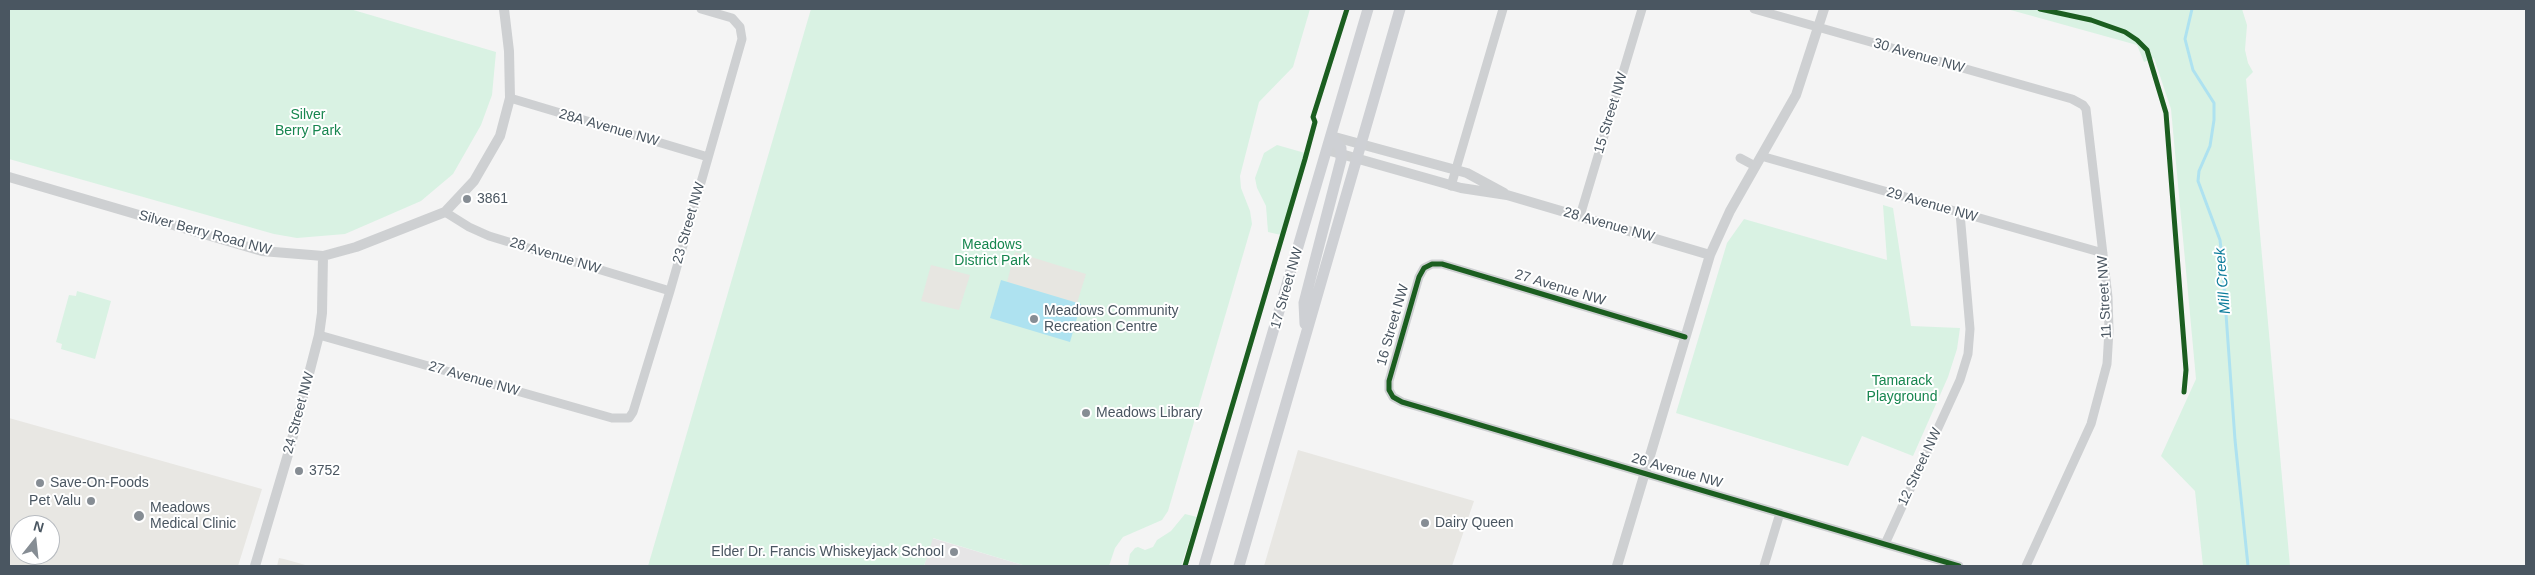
<!DOCTYPE html>
<style>
body{margin:0}
#map{position:relative;width:2535px;height:575px;overflow:hidden;background:#f4f4f4;font-family:Arial,sans-serif}
canvas{display:block}
.frame{position:absolute;inset:0;border:10px solid #4a5661;pointer-events:none}
.north{position:absolute;left:10px;top:515px;width:50px;height:50px;box-sizing:border-box;background:#fff;border:1px solid #b7bbc0;border-radius:50%;rotate:16deg;font-size:14px;font-weight:700;line-height:20px;text-align:center;color:#4a5661}
.north::after{content:'';display:block;margin:auto;width:18px;height:22px;background:#868d94;clip-path:polygon(50% 0,100% 100%,50% 72%,0 100%)}
</style>
<div id="map">
<canvas width="2535" height="575"></canvas>
<div class="frame"></div>
<div class="north">N</div>
</div>
<script>
const context = document.querySelector('canvas').getContext('2d');
context.lineJoin = 'round';
function paint(path, color) { context.fillStyle = color; context.fill(path, 'evenodd'); }
const toPath = rows => new Path2D(rows.map(r => 'M' + r).join(''));
function strokePath(path, color, width, dash) { context.strokeStyle = color; context.lineWidth = width; context.lineCap = dash ? 'butt' : 'round'; context.setLineDash(dash || []); context.stroke(path); }
function write(font, color, halo, rows, align = 'center') {
  context.font = font + ' Arial,sans-serif'; context.lineWidth = 4; context.setLineDash([]); context.textBaseline = 'middle'; context.strokeStyle = halo; context.fillStyle = color; for (const [text, x, y, turn = 0] of rows) {
    context.save(); context.translate(x, y); context.rotate((+turn || 0) * Math.PI / 180); context.textAlign = isNaN(turn) ? turn : align; if (halo) context.strokeText(text, 0, 0); context.fillText(text, 0, 0); context.restore();
  }
}
paint(toPath([
 [9,418,262,489,238,566,9,566],
 [20,525,50,525,50,555,20,555],
 [1298,450,1474,501,1452,566,1264,566],
 [279,558,284,559,309,566,277,566]
]), '#e8e7e3');
paint(toPath([
 [932,538,1026,566,924,566]
]), '#e6e5e6');
paint(toPath([
 [9,9,350,9,496,52,492,95,481,125,453,174,421,201,345,234,297,238,274,234,9,159],
 [811,9,1310,9,1293,67,1259,102,1240,176,1241,188,1250,211,1252,224,1168,511,1162,520,1123,537,1115,548,1109,566,1026,566,933,538,924,566,648,566],
 [2007,9,2242,9,2247,25,2245,50,2248,63,2253,72,2246,79,2290,566,2203,566,2195,491,2161,456,2196,379,2171,109,2154,58,2144,62,2137,45],
 [1277,145,1305,153,1281,235,1268,232,1266,206,1257,188,1255,178,1264,153],
 [1883,205,1893,208,1911,326,1960,328,1957,349,1948,377,1913,456,1862,436,1848,466,1676,413,1727,243,1744,219,1887,260],
 [77,291,111,301,95,359,61,349,62,344,56,342,69,295,76,296],
 [1185,514,1197,517,1181,566,1128,566,1130,554,1135,548,1138,547,1145,550,1153,547,1157,540,1171,531]
]), '#d9f2e3');
paint(toPath([
 [1015,252,1086,274,1077,303,1007,282],
 [931,265,970,275,959,310,921,301]
]), '#e7e6e1');
paint(toPath([
 [1001,280,1081,304,1070,342,990,318]
]), '#aee2f0');
strokePath(toPath([
 [2192,9,2185,39,2193,70,2214,103,2214,120,2210,146,2199,171,2198,181,2220,240,2222,258,2235,440,2248,566]
]), '#aee2f0', 3);
strokePath(toPath([
 [1754,9,2072,99,2083,105,2086,109,2108,297,2109,330,2107,364,2091,424,2026,566],
 [510,98,708,157],
 [1761,156,2103,253],
 [1740,158,1755,166],
 [1451,186,1503,9],
 [445,212,469,227,489,236,670,291],
 [1580,216,1642,9],
 [319,335,612,418,629,418,633,412,670,291,742,39,740,27,732,18,701,9],
 [1685,337,1442,264,1432,264,1424,268,1419,277,1389,381,1389,390,1393,397,1402,402,1959,566],
 [1885,544,1960,380,1968,354,1970,329,1960,213],
 [1764,566,1780,513]
]), '#ced0d2', 9);
strokePath(toPath([
 [1331,136,1467,173,1504,193],
 [1327,150,1461,188,1507,195,1710,255],
 [9,177,262,251,323,256,356,247,445,212,474,181,500,136,510,98,509,51,504,9],
 [255,566,289,451,319,335,322,313,323,256],
 [1617,566,1710,255,1730,211,1796,95,1824,9]
]), '#ced0d2', 10);
strokePath(toPath([
 [1305,324,1304,303,1341,160,1341,148,1331,136],
 [1204,566,1368,9],
 [1239,566,1400,9]
]), '#ced0d4', 11);
strokePath(toPath([
 [2040,9,2091,20,2125,32,2137,40,2147,50,2166,113,2186,370,2184,392],
 [1685,337,1442,264,1432,264,1424,268,1419,277,1389,381,1389,390,1393,397,1402,402,1959,566],
 [1185,566,1305,159,1315,122,1313,117,1347,9]
]), '#1b5e20', 5);
for (const [x, y, r, color] of [
 [467,199,5,"#868d94"],
 [1034,319,5,"#868d94"],
 [1086,413,5,"#868d94"],
 [299,471,5,"#868d94"],
 [40,483,5,"#868d94"],
 [91,501,5,"#868d94"],
 [139,516,6,"#868d94"],
 [1425,523,5,"#868d94"],
 [954,552,5,"#868d94"]
]) { const dot = new Path2D(); dot.arc(x, y, r, 0, 2 * Math.PI); context.fillStyle = color; context.fill(dot); strokePath(dot, '#fff', 2); }
write('14px', '#4a5661', '#fff', [
 ["30 Avenue NW",1919,56,16],
 ["15 Street NW",1611,113,-73],
 ["28A Avenue NW",609,128,16],
 ["29 Avenue NW",1932,205,16],
 ["23 Street NW",689,223,-74],
 ["28 Avenue NW",1609,225,16],
 ["Silver Berry Road NW",205,233,15],
 ["28 Avenue NW",555,256,17],
 ["17 Street NW",1287,288,-74],
 ["27 Avenue NW",1560,288,17],
 ["11 Street NW",2105,297,-93],
 ["16 Street NW",1393,325,-74],
 ["27 Avenue NW",474,379,16],
 ["24 Street NW",299,413,-75],
 ["12 Street NW",1920,467,-65],
 ["26 Avenue NW",1677,471,16]
]);
write('14px', '#17864f', '#fff', [
 ["Silver",308,115],
 ["Berry Park",308,131],
 ["Meadows",992,245],
 ["District Park",992,261],
 ["Tamarack",1902,381],
 ["Playground",1902,397]
]);
write('14px', '#4a5661', '#fff', [
 ["3861",477,199],
 ["Meadows Community",1044,311],
 ["Recreation Centre",1044,327],
 ["Meadows Library",1096,413],
 ["3752",309,471],
 ["Save-On-Foods",50,483],
 ["Pet Valu",81,501,"right"],
 ["Meadows",150,508],
 ["Medical Clinic",150,524],
 ["Dairy Queen",1435,523],
 ["Elder Dr. Francis Whiskeyjack School",944,552,"right"]
], 'left');
write('italic 15px', '#0c7c9b', '#fff', [
 ["Mill Creek",2223,281,-95]
]);
</script>
